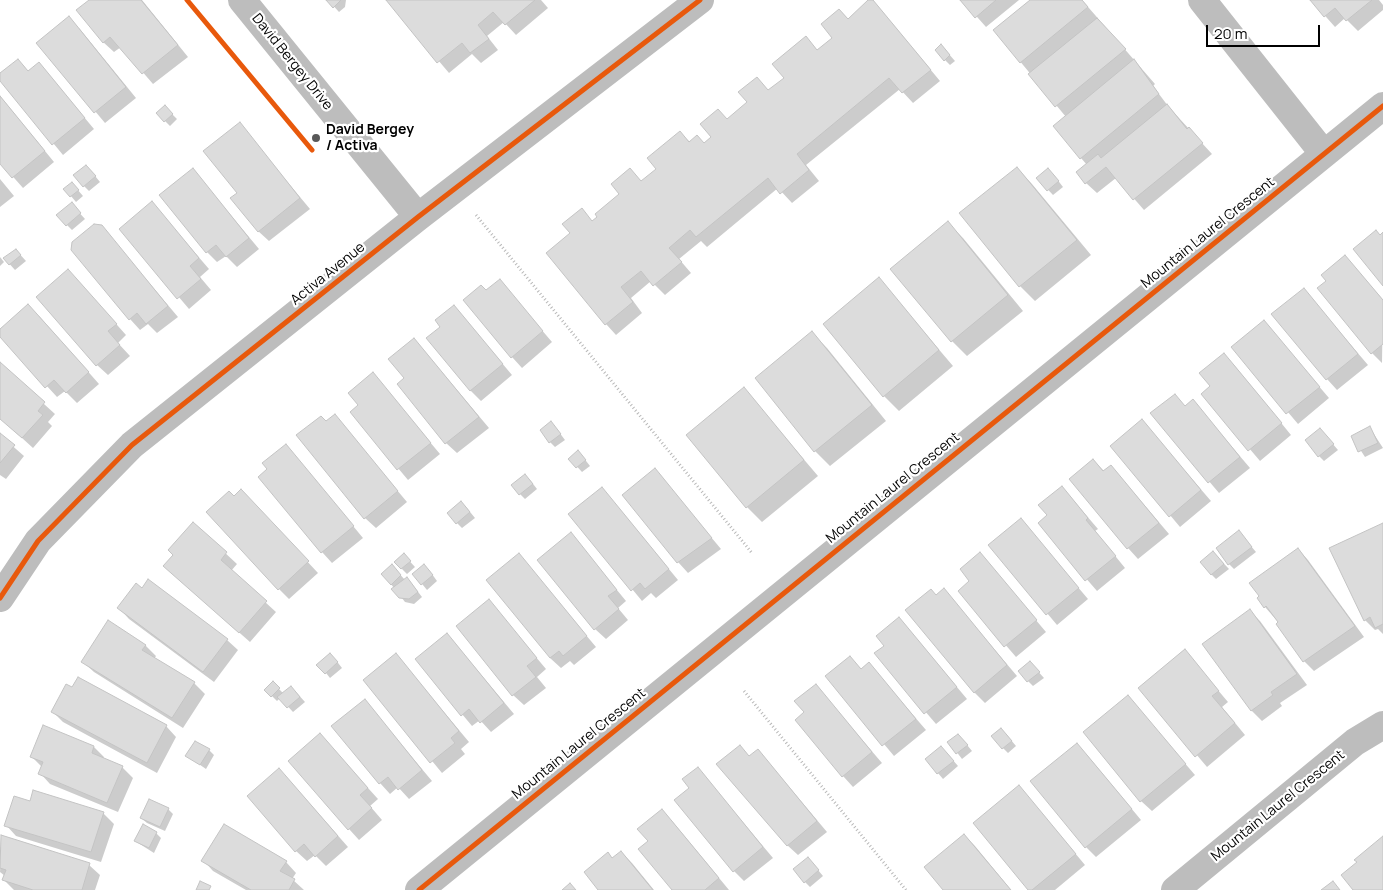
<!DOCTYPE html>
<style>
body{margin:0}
#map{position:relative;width:1383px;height:890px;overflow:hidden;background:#fff;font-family:Manrope,sans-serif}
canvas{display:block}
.scale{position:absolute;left:1206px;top:25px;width:114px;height:22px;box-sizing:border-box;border:2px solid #000;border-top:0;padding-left:6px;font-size:15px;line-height:18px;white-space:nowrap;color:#000;-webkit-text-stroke:4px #fff;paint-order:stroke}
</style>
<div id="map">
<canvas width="1383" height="890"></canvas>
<div class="scale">20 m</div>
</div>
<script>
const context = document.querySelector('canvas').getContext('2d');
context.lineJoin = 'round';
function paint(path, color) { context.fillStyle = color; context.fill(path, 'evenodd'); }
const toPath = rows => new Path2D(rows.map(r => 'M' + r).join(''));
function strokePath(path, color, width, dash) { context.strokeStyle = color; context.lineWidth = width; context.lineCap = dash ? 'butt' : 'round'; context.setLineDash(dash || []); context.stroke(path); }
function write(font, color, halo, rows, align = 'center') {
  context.font = font + ' Manrope,sans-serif'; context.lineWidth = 4.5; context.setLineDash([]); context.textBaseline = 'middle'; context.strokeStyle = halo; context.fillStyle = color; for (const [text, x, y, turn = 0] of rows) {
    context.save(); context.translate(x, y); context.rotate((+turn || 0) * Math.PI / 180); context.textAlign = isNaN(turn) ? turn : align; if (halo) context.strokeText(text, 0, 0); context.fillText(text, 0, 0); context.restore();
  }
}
paint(toPath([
 [91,0,142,0,188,57,153,84,121,47,114,52,103,42],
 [328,0,346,0,345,7,339,12],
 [387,0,541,0,548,8,516,35,504,22,487,36,498,50,481,63,472,54,449,73],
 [870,0,881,10,940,81,913,103,900,89,806,165,819,181,792,203,778,188,707,247,701,241,679,259,691,273,665,295,651,281,631,298,642,313,616,335,606,324,572,234,581,210,593,222,658,169,680,133,690,142,704,144,748,102,757,79,769,91,785,78,806,38,818,51,834,38,839,10,849,20],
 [962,0,1019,0,986,27],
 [1032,0,1082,0,1155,84,1153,86,1168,106,1212,154,1144,210,1116,178,1097,193,1086,183,1078,172,1087,165,1081,158,1066,117,995,31],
 [1311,0,1379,0,1383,5,1383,10,1358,31,1345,18,1335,27],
 [79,28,136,98,105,123,38,43],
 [941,45,955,61,950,65,945,60],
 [18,60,29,72,39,63,94,129,63,155,0,79,0,75],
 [0,96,54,162,23,188,0,162],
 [165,107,177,119,170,126,165,121],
 [239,124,310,209,269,241,258,231,238,193],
 [1017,168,1032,184,1091,255,1035,301,1020,286],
 [193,170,259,249,237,267,226,256,217,262,207,252],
 [91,171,100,182,89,191,84,186],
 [1053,174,1063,187,1053,195,1037,178],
 [0,179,14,196,0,207],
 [65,189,77,189,83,196,76,202],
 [152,203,209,269,200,277,211,290,189,309,121,229],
 [76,209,85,219,72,230,67,225],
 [948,223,963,238,1023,311,967,356,952,341],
 [101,226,178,317,157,333,148,324,140,330,130,319],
 [16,250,26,261,15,270,5,259],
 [1345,256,1383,300,1382,363,1372,353,1327,281],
 [0,257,4,262,0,266],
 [879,279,953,366,899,411,884,396],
 [78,281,126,335,118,343,130,356,108,375,97,365],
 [500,281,552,342,522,368,512,357,486,291],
 [1304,290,1368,365,1337,390,1327,379],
 [454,306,512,375,481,401,470,390,441,327],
 [39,316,99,384,77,403,65,391,57,397,0,335,0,331],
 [1264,322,1329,398,1298,424,1233,347],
 [812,333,827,348,886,421,830,466,815,451],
 [414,339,489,428,457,453,446,443,406,379],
 [0,364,55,414,48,422,52,426,33,448,0,418],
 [1234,365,1291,435,1260,461,1203,394],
 [373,374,440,454,408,480,351,412,360,405],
 [744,389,818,476,762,522,747,507],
 [1193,401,1250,468,1219,493,1152,414,1186,407],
 [334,415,407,502,376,528,365,518,326,422],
 [1142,421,1211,501,1180,527,1112,446],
 [556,428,565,440,555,447,550,442],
 [1370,428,1383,448,1365,457,1352,437],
 [0,435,24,456,6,479,0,475],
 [1325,435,1338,450,1324,461,1319,456],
 [286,445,363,538,332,563,322,552,268,469],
 [583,457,590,466,582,472,570,459],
 [1093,460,1105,472,1111,466,1169,534,1138,559,1128,548],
 [655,470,721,549,688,573,678,562],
 [530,480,537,489,525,499,520,494],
 [1062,487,1098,529,1095,531,1125,568,1097,591,1039,524,1049,515],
 [602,488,678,580,656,598,651,593,642,601,570,514],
 [251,501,318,573,289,599,279,589],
 [466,507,475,518,462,528,457,523],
 [1021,520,1088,599,1057,625,990,545],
 [193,523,237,564,231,571,276,612,250,642,176,577,175,555],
 [1383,525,1383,634,1378,629,1375,630,1365,620],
 [1239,532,1256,552,1234,569,1229,564],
 [571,534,626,601,618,608,628,620,606,639,595,629],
 [1298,549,1308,560,1364,637,1314,671,1304,661,1279,623,1265,607],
 [1213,552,1229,569,1216,579,1211,574],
 [980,554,1046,632,1016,657,959,591,971,581],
 [404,555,415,567,407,574,402,569],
 [519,555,596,647,574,665,570,661,561,668,550,658],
 [429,570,437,581,427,590,414,574],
 [397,571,405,580,412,584,422,597,414,604,405,602,383,574],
 [944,590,1017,676,985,703,974,692,936,596],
 [489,601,546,669,537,677,546,688,524,705,513,695],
 [119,608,227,640,238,650,214,682,129,619],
 [1250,611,1260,621,1307,685,1280,703,1282,706,1262,721,1251,710],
 [899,618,967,699,936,724,876,654,885,646],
 [108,622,146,646,156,656,154,659,194,683,205,694,183,728,94,672,83,662],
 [447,634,514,714,491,732,480,720,472,726,416,659],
 [1184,650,1228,702,1222,707,1245,735,1207,767,1140,688],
 [396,655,469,742,461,749,465,754,442,773,365,680],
 [850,658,862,670,869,664,926,730,894,756,827,676],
 [335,659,342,668,330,678,326,673],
 [1035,668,1044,678,1033,686,1028,681],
 [273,683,284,694,296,692,305,702,293,712,280,698,277,701,266,690],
 [816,686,882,763,853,787,843,776],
 [73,689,166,726,176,737,157,773,63,722,53,712],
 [1128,697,1195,775,1152,811,1141,801],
 [365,701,432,781,409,799,398,787,390,794,380,783],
 [1006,734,1016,746,1008,753,1003,748],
 [320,735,378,799,370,806,382,820,359,840,349,829],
 [963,740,972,751,962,759,949,742],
 [94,747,104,757,103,759,122,767,133,778,118,812,50,784,40,773,42,767,31,756],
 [740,747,750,757,758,750,827,832,798,855,787,845],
 [209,750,214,755,206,769,187,756],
 [946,752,958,766,943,779,926,759],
 [1087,755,1141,820,1096,857,1086,847],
 [698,769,773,858,744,881,734,871,691,788],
 [289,780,348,847,326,866,315,855,307,861,296,851],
 [1029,798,1085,865,1055,890,1029,890],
 [31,803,103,813,114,824,101,862,16,836,6,825],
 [168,809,173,814,165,831,147,823,141,818],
 [672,821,729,890,674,890],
 [156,833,161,838,154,853,135,841],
 [964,835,975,846,1011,890,944,890],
 [2,836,89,865,100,875,95,890,14,890,4,880,5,876,0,872],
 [621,852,632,863,654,890,600,890,613,859],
 [203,860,286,862,296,873,292,879,304,890,246,890,213,871],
 [813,864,823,876,810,887,805,882]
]), '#0003');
const building = toPath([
 [89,0,141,0,178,45,142,74,110,37,103,43,76,10,89,0],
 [326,0,341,0,333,8,326,0],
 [386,0,535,0,505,25,493,12,478,25,489,39,470,53,462,43,437,63,386,0],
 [868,0,873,0,931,70,902,93,889,78,797,154,809,170,780,194,768,178,696,237,690,230,669,248,682,262,653,286,641,271,621,287,633,302,605,325,546,253,570,233,562,224,582,208,592,221,597,217,595,214,619,194,611,184,630,168,641,181,656,169,647,158,680,131,689,142,697,135,704,143,711,137,700,124,718,109,727,119,747,102,738,92,757,77,768,90,784,78,772,64,806,36,817,50,832,38,821,24,839,9,848,19,868,0],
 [960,0,996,0,975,18,960,0],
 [1030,0,1082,0,1088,7,1020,63,993,30,1030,0],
 [1310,0,1372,0,1346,21,1335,8,1324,17,1310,0],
 [69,16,126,87,94,113,36,43,69,16],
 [1097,18,1126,49,1055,107,1028,74,1097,18],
 [941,44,950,55,944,61,935,50,941,44],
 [18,59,28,71,39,62,85,118,52,145,0,81,0,73,18,59],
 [1134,59,1159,94,1080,159,1053,126,1134,59],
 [0,96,45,151,12,178,0,164,0,96],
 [1167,104,1187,129,1189,127,1203,143,1133,200,1106,167,1085,184,1076,172,1098,154,1101,158,1167,104],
 [165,105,173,114,164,122,156,113,165,105],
 [240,122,300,198,258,232,230,198,237,193,203,151,240,122],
 [86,165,96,176,83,187,73,175,86,165],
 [1017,167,1077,240,1019,287,959,213,1017,167],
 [193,168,249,238,226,257,216,245,206,253,159,195,193,168],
 [1048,168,1059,181,1047,191,1036,178,1048,168],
 [72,182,79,190,70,197,63,189,72,182],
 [152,201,199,258,190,266,201,279,177,299,119,229,152,201],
 [72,202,81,213,66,226,56,215,72,202],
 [948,221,1008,295,951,342,890,269,948,221],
 [94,224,102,225,168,306,146,324,137,313,129,320,71,250,72,242,94,224],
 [1376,230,1380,235,1383,232,1383,286,1353,249,1376,230],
 [16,249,21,255,9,265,3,258,16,249],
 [1345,255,1383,300,1383,344,1371,354,1317,288,1326,281,1321,275,1345,255],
 [68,269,117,324,108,331,120,345,96,366,36,297,68,269],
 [879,277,939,350,883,397,823,324,879,277],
 [500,279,543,331,511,358,463,300,481,285,486,290,500,279],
 [1304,288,1358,354,1326,380,1271,314,1304,288],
 [28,304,89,372,66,393,54,380,45,388,0,337,0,329,28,304],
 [454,305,503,364,470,391,426,338,440,327,435,320,454,305],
 [1264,320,1320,387,1286,414,1231,347,1264,320],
 [812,331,872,405,814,452,755,378,812,331],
 [414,338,479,417,445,444,397,384,404,378,388,359,414,338],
 [1224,353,1282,423,1248,451,1201,394,1210,386,1199,373,1224,353],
 [0,362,45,402,38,411,43,415,22,438,0,419,0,362],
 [373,372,431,443,397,470,350,412,358,405,348,393,373,372],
 [744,387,804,460,746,508,686,435,744,387],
 [1175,394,1185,406,1193,399,1240,457,1208,483,1150,413,1175,394],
 [335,414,398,491,364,519,296,435,321,416,326,421,335,414],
 [1142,419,1201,490,1169,517,1110,446,1142,419],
 [551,421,561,434,549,443,540,430,551,421],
 [1370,426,1378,443,1358,452,1351,436,1370,426],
 [1320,428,1334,444,1318,457,1305,440,1320,428],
 [0,433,15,445,0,463,0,433],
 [286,444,354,526,321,553,258,477,267,469,262,463,286,444],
 [578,450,586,460,576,468,568,459,578,450],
 [1093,459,1103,471,1111,465,1159,523,1127,549,1069,479,1093,459],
 [655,468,712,538,677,563,622,495,655,468],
 [525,474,533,484,519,495,511,485,525,474],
 [1062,486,1088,518,1086,520,1116,556,1085,581,1038,523,1047,515,1038,505,1062,486],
 [602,487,669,569,645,589,640,583,631,591,568,514,602,487],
 [241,489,309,561,278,590,206,512,229,491,234,496,241,489],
 [461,501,470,512,456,524,447,513,461,501],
 [1021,518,1079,588,1046,615,988,545,1021,518],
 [193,522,227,552,221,560,267,601,239,633,163,566,173,555,168,550,193,522],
 [1383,523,1383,624,1375,628,1370,617,1364,621,1329,548,1383,523],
 [1239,530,1252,547,1228,565,1216,548,1239,530],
 [571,532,617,590,608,596,619,609,594,630,537,560,571,532],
 [1298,548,1355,626,1303,662,1276,624,1278,622,1266,606,1264,608,1257,598,1259,596,1249,583,1298,548],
 [1213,551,1224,564,1211,575,1200,562,1213,551],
 [980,552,1037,620,1004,647,958,591,969,581,960,569,980,552],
 [404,553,411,561,401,569,394,562,404,553],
 [519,553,587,636,563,656,559,651,550,658,486,580,519,553],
 [392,564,401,575,391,585,381,574,392,564],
 [424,564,433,575,421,585,412,574,424,564],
 [407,577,418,592,409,599,399,598,391,589,407,577],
 [148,579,228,639,203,672,117,608,136,583,142,588,148,579],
 [944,588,1007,665,974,693,905,610,931,589,936,595,944,588],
 [489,599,537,658,527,666,536,677,512,696,456,626,489,599],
 [1250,609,1297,674,1271,692,1273,695,1251,711,1202,644,1250,609],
 [899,617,957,687,924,714,874,653,884,646,876,636,899,617],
 [108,620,146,645,142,650,195,682,172,718,81,662,108,620],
 [447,633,504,703,480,723,469,709,461,716,415,659,447,633],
 [1185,649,1219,691,1212,696,1235,723,1195,757,1138,688,1185,649],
 [330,653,338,662,325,674,316,665,330,653],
 [396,653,459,731,451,738,455,743,430,763,363,680,396,653],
 [850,656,861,669,869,662,916,719,882,746,825,676,850,656],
 [1030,661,1040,672,1027,682,1018,671,1030,661],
 [78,677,167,725,147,763,51,712,66,684,72,687,78,677],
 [273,681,280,688,271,697,264,690,273,681],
 [816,684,872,752,842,777,795,720,804,712,794,701,816,684],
 [291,686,300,697,287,708,277,697,291,686],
 [1128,695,1186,764,1140,802,1083,732,1128,695],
 [365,699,422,770,398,790,388,777,379,784,331,726,365,699],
 [43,725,94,746,92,753,123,766,107,803,38,774,43,762,30,757,43,725],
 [1001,728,1012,741,1002,749,991,736,1001,728],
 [320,733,368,788,360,795,372,808,348,830,288,761,320,733],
 [958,734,968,745,956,754,947,742,958,734],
 [195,741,210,749,200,765,185,756,195,741],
 [1077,743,1132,809,1085,848,1030,781,1077,743],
 [740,745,749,756,758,749,817,821,787,846,716,764,740,745],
 [941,746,954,761,937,774,925,759,941,746],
 [698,767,763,847,733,872,674,800,689,788,682,779,698,767],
 [279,768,338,836,315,857,304,844,295,852,247,796,279,768],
 [1019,785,1076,854,1032,890,1028,890,973,823,1019,785],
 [33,790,104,812,91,852,4,826,14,796,30,801,33,790],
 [149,799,169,808,160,827,140,818,149,799],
 [662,809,719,878,705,890,672,890,638,849,648,841,637,829,662,809],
 [143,824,157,832,149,848,134,841,143,824],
 [224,824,287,861,280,871,295,879,289,890,251,890,201,861,224,824],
 [964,834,1011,890,943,890,924,867,964,834],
 [1,835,90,863,82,890,33,890,2,880,6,870,0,868,1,835],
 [1383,836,1383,890,1353,890,1341,875,1357,862,1354,860,1383,836],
 [621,851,653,890,598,890,584,872,608,852,612,858,621,851],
 [808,857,819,870,804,883,793,869,808,857],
 [200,881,211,886,209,890,196,890,200,881],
 [1333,881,1340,890,1321,890,1333,881],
 [570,883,576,890,562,890,570,883]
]);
paint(building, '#dcdcdc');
strokePath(building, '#c4c4c4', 1);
strokePath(toPath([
 [476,215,752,553],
 [744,691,906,890]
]), '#b8b8b8', 3, [1, 2.5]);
strokePath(toPath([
 [242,0,418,217],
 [1202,0,1324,154],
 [0,598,38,541,132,445,418,217,700,0],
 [419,890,1383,106],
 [1175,890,1355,742,1383,725]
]), '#bdbdbd', 28);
strokePath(toPath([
 [187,0,312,150],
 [0,598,38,541,132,445,418,217,700,0],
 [419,890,1383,106]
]), '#e8590c', 5);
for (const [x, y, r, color] of [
 [316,138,5,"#595959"]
]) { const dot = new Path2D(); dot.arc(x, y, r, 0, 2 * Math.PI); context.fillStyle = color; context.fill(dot); strokePath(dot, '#fff', 2); }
write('14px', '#000', '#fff', [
 ["David Bergey Drive",292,62,51],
 ["Mountain Laurel Crescent",1208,233,-39],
 ["Activa Avenue",328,274,-39],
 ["Mountain Laurel Crescent",893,488,-39],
 ["Mountain Laurel Crescent",579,744,-39],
 ["Mountain Laurel Crescent",1278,806,-39]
]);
write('bold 14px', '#000', '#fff', [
 ["David Bergey",326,130],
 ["/ Activa",326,146]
], 'left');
</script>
